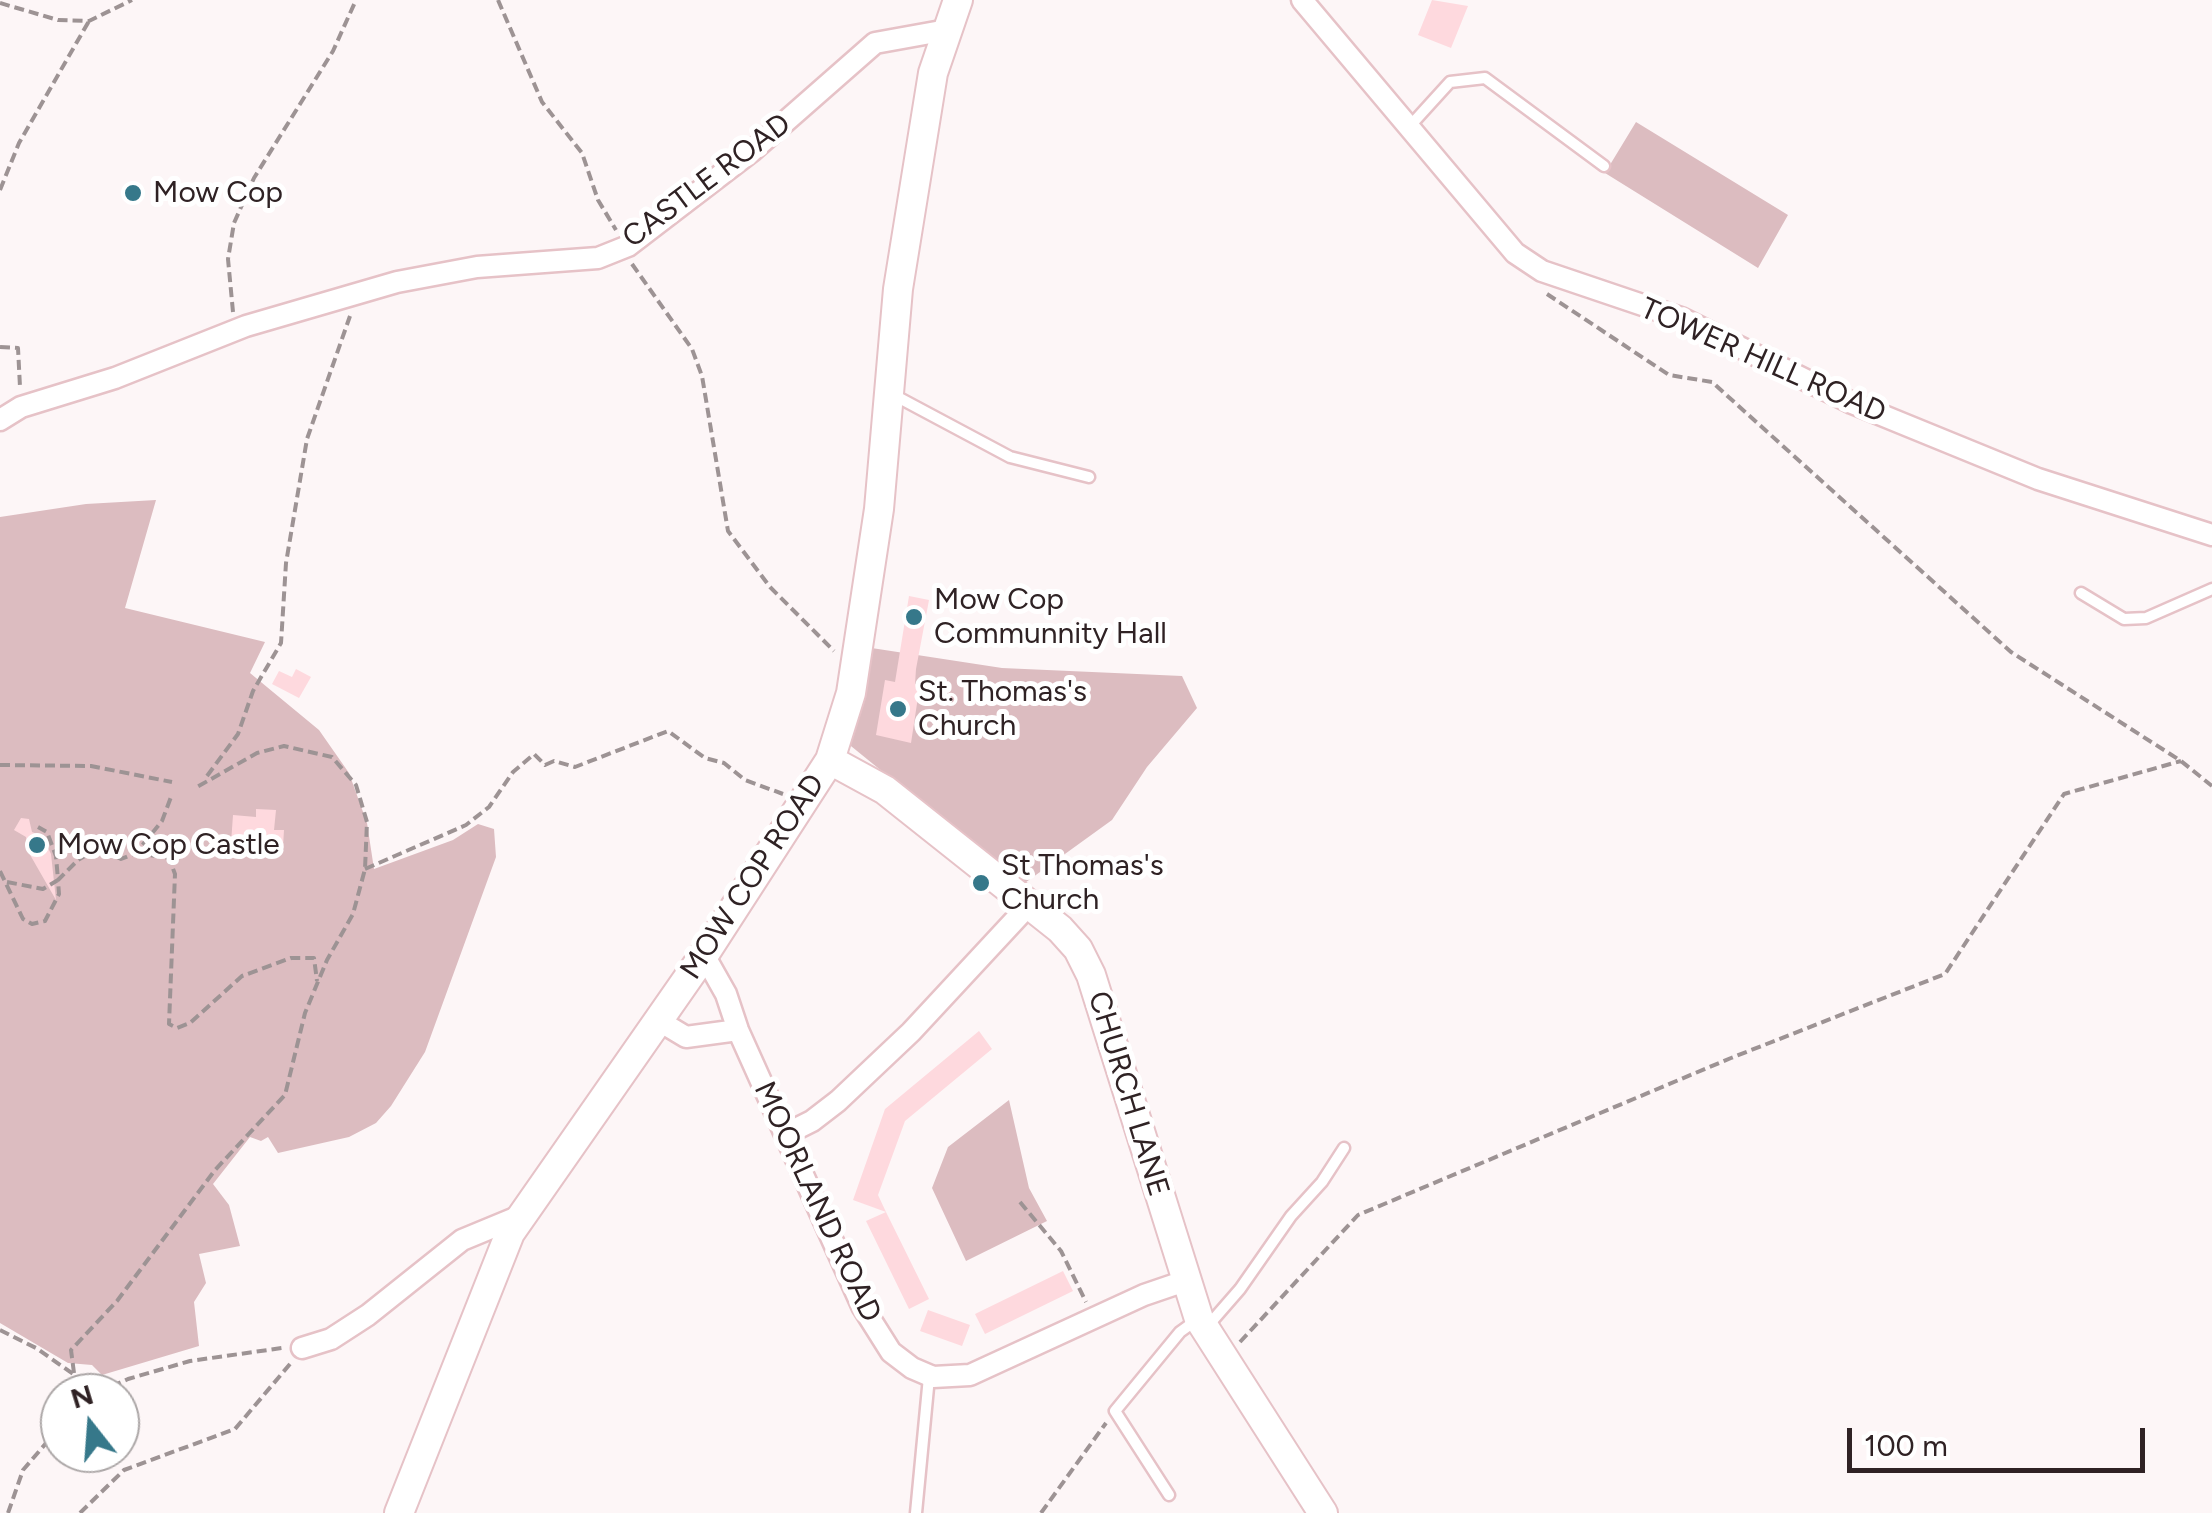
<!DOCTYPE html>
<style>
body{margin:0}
#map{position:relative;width:2212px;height:1513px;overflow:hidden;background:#fdf6f7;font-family:Figtree,sans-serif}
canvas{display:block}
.north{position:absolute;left:40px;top:1373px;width:100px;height:100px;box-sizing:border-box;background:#fff;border:2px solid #aca7a7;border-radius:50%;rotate:343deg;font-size:28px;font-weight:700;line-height:40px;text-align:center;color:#2f2224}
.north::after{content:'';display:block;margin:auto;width:35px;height:45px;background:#36788a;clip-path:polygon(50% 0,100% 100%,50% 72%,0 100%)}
.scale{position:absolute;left:1847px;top:1428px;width:298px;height:45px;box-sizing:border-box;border:5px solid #2f2224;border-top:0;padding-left:12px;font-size:30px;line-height:35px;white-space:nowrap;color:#2f2224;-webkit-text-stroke:8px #fff;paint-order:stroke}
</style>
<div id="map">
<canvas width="2212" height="1513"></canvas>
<div class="north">N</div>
<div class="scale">100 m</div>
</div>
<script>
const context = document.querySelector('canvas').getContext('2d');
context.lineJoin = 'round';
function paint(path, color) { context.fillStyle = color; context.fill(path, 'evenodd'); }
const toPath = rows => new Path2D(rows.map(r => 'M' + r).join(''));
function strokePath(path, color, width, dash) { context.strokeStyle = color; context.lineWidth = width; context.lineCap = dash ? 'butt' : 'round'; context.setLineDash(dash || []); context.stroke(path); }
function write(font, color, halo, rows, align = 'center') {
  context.font = font + ' Figtree,sans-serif'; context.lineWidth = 10; context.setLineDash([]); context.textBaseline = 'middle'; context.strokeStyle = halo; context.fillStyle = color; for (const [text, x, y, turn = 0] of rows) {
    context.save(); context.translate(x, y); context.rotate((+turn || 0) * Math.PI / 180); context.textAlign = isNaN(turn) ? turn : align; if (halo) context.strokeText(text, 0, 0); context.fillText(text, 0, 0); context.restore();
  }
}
paint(toPath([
 [1636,122,1788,215,1758,268,1605,173],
 [156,500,125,608,265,642,250,673,319,730,349,773,367,823,374,869,453,840,478,824,494,829,496,857,425,1052,391,1106,376,1123,349,1137,278,1153,268,1137,261,1141,250,1137,213,1184,229,1205,240,1246,199,1254,206,1283,194,1302,199,1346,102,1375,92,1365,68,1363,0,1323,0,517,86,504],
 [865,647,1002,668,1182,676,1197,708,1147,767,1112,820,1022,885,846,742],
 [1009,1100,1029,1188,1047,1221,966,1261,932,1188,948,1147]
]), '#dcbcc0');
paint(toPath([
 [1432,0,1468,6,1451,48,1418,35],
 [909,596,929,600,916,669,915,684,920,684,911,743,876,735,885,680,895,682],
 [296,669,311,677,299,698,272,684,279,671,292,677],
 [256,809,276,810,274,830,284,830,283,847,231,843,233,815,256,817],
 [21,818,29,819,32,832,42,836,51,854,56,900,29,853,26,837,14,830],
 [979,1031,992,1049,905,1121,878,1195,886,1212,853,1200,885,1109],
 [886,1212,929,1299,909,1309,866,1221],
 [1063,1271,1073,1291,985,1334,975,1314],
 [928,1310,970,1325,962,1346,920,1331]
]), '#fed9de');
const lane = toPath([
 [1410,126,1450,82,1485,78,1604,166],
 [890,393,1010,457,1089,477],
 [2081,593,2124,619,2146,618,2212,589],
 [1206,1328,1240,1289,1291,1216,1322,1182,1344,1148],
 [1169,1495,1115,1411,1180,1332,1198,1319],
 [916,1513,929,1377]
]);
const street = toPath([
 [1302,0,1515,253,1542,271,1681,318,1852,403,2038,479,2212,535],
 [0,420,21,407,115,378,246,326,397,282,477,267,598,258,628,246,752,151,875,43,947,30],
 [704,955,726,994,738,1030,862,1306,891,1352,912,1368,933,1377,970,1375,1144,1295,1185,1281],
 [656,1019,686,1037,738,1030],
 [786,1134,812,1121,838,1101,911,1032,1028,906],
 [302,1348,331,1339,368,1315,462,1240,520,1216]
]);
const secondary = toPath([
 [830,760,885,790,1060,929,1078,949,1091,975,1199,1319,1323,1513],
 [399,1513,510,1233,704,955,830,760,851,693,879,509,898,289,933,73,958,0]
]);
strokePath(lane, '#e6c2c7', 15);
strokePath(street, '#e6c2c7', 25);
strokePath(secondary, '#e6c2c7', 32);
strokePath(toPath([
 [498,0,542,102,582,153,598,200,616,230],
 [0,3,58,20,89,21,132,0],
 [0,190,19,143,89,21],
 [632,264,692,349,702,376,728,531,770,587,834,651],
 [1547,294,1669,375,1712,382,2011,652,2181,761,2212,786],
 [233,312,228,259,234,223,254,178,333,51,356,0],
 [0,347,18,348,20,387],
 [0,765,91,766,172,782],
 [207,776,238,734,253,691,281,643,286,563,307,439,350,316],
 [136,853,169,858,175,874,169,1024,177,1028,190,1023,242,976,291,958,314,958,317,981],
 [365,869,466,825,489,807,513,772,534,754,545,765,554,761,575,767,668,731,705,758,724,763,745,780,783,794],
 [0,871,23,919,32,924,45,921,59,894,58,880,78,860,99,848,121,859,136,853,162,821,171,797],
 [7,882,43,889,58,880,56,856,47,832,38,827],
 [1020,1202,1061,1251,1086,1302],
 [0,1330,36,1348,99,1392],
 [1240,1342,1358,1215,1731,1058,1945,974,2064,794,2181,761],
 [74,1373,71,1350,117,1301,215,1170,285,1095,305,1013,327,960,353,914,365,869,367,822,356,785,332,757,284,746,257,753,197,787],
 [98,1393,128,1379,190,1361,282,1348],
 [8,1513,23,1470,60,1427],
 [80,1513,124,1470,235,1429,290,1364],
 [1041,1513,1106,1423]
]), '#9d9394', 4, [10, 5]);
strokePath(lane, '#fff', 10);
strokePath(street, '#fff', 20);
strokePath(secondary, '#fff', 28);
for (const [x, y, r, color] of [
 [133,193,10,"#36788a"],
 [914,617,10,"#36788a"],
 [898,709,10,"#36788a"],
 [37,845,10,"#36788a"],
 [981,883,10,"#36788a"]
]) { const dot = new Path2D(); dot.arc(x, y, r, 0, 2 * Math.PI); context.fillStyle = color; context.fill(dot); strokePath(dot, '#fff', 4); }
write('30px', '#2f2224', '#fff', [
 ["CASTLE ROAD",707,181,-37],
 ["TOWER HILL ROAD",1763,361,24],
 ["MOW COP ROAD",753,877,-57],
 ["CHURCH LANE",1128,1094,73],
 ["MOORLAND ROAD",817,1202,65]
]);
write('30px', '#2f2224', '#fff', [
 ["Mow Cop",153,193],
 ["Mow Cop",934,600],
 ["Communnity Hall",934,634],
 ["St. Thomas's",918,692],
 ["Church",918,726],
 ["Mow Cop Castle",57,845],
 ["St Thomas's",1001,866],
 ["Church",1001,900]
], 'left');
</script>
